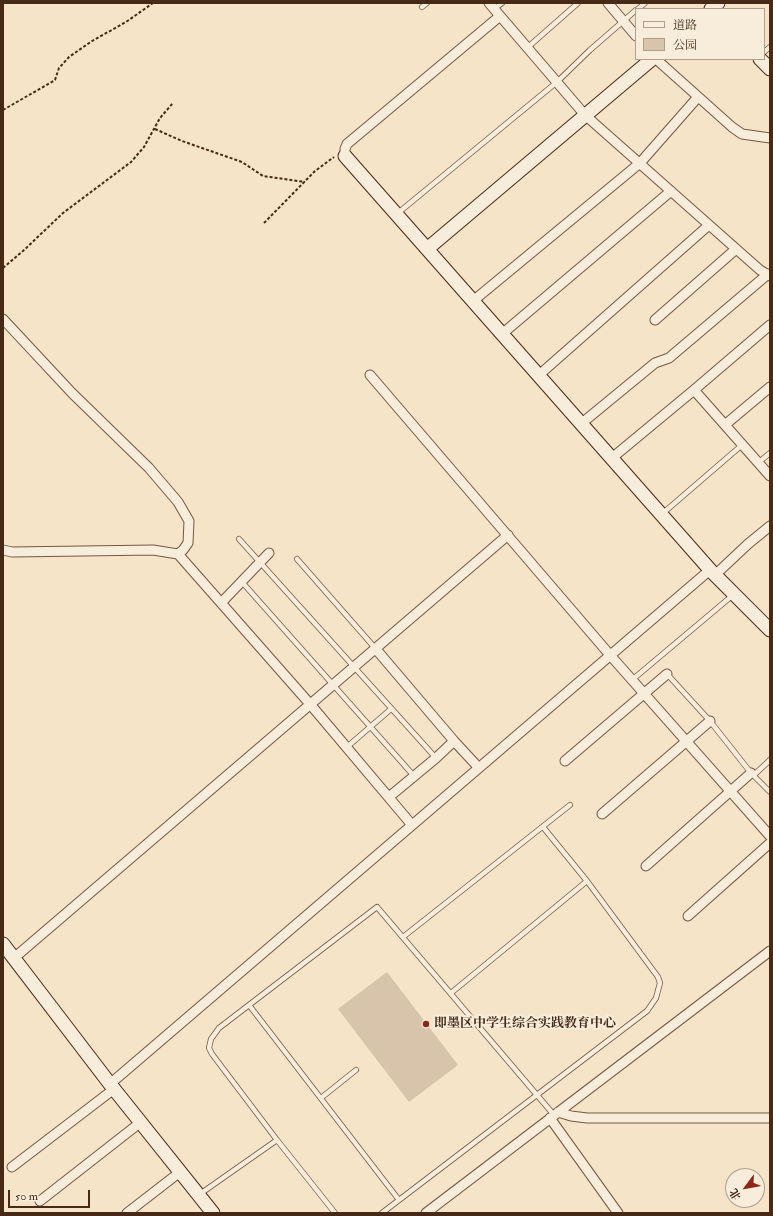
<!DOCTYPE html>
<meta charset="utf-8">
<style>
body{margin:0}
#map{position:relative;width:773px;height:1216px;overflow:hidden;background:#f5e4c8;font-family:"IM FELL Double Pica","Noto Serif SC",serif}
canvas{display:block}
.frame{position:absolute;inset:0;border:4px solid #462a15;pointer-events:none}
.legend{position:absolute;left:635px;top:8px;width:130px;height:52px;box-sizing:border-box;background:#f8eddb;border:1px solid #b19f8c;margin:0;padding:5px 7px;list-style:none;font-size:12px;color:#462a15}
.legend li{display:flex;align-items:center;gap:8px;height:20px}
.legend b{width:20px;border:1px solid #b19f8c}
.north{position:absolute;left:725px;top:1168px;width:40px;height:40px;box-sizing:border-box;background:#f8eddb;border:1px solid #b19f8c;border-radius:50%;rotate:238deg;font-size:11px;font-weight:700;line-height:16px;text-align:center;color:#462a15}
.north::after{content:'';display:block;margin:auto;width:14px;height:18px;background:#8f2418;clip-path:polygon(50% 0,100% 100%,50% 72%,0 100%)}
.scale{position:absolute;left:8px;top:1190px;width:82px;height:18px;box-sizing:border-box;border:2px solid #462a15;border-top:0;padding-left:5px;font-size:12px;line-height:14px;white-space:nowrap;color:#462a15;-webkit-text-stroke:3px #f8eddb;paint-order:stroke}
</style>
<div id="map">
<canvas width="773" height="1216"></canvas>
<div class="frame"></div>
<ul class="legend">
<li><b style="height:5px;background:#f8eddb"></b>道路</li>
<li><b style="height:11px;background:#d7c4aa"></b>公园</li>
</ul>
<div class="north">北</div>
<div class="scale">50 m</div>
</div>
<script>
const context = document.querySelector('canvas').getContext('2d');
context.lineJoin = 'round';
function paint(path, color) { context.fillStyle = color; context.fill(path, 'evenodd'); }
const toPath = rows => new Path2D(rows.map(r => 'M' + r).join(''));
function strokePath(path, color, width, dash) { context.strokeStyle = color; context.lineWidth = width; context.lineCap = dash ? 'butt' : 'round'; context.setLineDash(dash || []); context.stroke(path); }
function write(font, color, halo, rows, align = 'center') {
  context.font = font + ' "IM FELL Double Pica","Noto Serif SC",serif'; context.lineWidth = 4; context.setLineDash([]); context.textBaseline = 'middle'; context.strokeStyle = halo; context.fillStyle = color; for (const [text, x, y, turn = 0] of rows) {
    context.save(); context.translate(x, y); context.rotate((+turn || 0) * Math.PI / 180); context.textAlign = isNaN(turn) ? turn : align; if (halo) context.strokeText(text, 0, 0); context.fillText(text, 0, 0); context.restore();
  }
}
paint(toPath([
 [387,972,458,1065,409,1102,338,1009]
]), '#d7c4aa');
const lane = toPath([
 [422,7,427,3],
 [494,9,502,3],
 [638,9,645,3],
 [527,48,578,3],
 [764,52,770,47],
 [398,213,557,82,590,50,636,10],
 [759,462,770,453],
 [662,514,742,445],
 [239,539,436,758],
 [297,559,375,648],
 [242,582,414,776],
 [667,674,710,721,751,773,770,792],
 [632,680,733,595],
 [347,747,391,709],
 [754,775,770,760],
 [403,937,570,805],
 [451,993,587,881],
 [249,1005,399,1200],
 [321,1098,356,1070],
 [200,1194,277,1140],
 [335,1213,277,1140,212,1054,209,1048,211,1039,219,1028,377,907,554,1115],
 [382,1213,647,1011,656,998,660,983,658,977,587,881,543,827]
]);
const street = toPath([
 [489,3,585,115,760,270,770,276],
 [608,3,636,36],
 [656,59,732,127,742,134,770,138],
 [345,156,345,149,347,144,500,16],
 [473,301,640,163,698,97],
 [3,319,72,393,149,468,178,502,189,521,188,543,183,550,178,554],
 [655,320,736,249],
 [502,334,671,191],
 [370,375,610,655,770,836],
 [539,375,709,225],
 [694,390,770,476],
 [582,423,655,363,669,358,768,274],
 [726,424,770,387],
 [612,458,694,390,770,325],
 [3,550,12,552,153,550,178,554,310,704,412,825],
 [715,575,748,544,770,526],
 [221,603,269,553],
 [375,648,454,741,479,768],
 [565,761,667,674],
 [389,797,436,758,454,741],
 [602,814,710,721],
 [646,866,751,773],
 [688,916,770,843],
 [14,958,508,535],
 [110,1084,711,569],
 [558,1112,571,1116,587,1118,770,1118],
 [550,1118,618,1213],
 [12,1167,114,1089],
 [40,1201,141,1122],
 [127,1213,180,1172],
 [426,1213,770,951]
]);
const secondary = toPath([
 [711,9,718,3],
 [760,59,770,69],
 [345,156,712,572,770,630],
 [427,249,652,59],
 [3,944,110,1084,213,1213]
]);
strokePath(lane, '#725842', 6);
strokePath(street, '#725842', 11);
strokePath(secondary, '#462a15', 15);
strokePath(toPath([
 [3,110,55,80,59,68,69,57,92,41,126,22,153,3],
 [155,129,182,141,242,162,263,176,305,182],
 [264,223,315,171,334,157],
 [3,268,23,251,63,213,131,162,144,147,160,118,173,103]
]), '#462a15', 2, [3, 2]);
strokePath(lane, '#f8eddb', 4.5);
strokePath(street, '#f8eddb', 9);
strokePath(secondary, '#f8eddb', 13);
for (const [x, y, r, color] of [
 [426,1024,4,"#8f2418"]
]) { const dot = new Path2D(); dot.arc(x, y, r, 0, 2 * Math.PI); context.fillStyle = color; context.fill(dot); strokePath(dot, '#f8eddb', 1.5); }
write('bold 13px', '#462a15', '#f8eddb', [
 ["即墨区中学生综合实践教育中心",434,1024]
], 'left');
</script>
